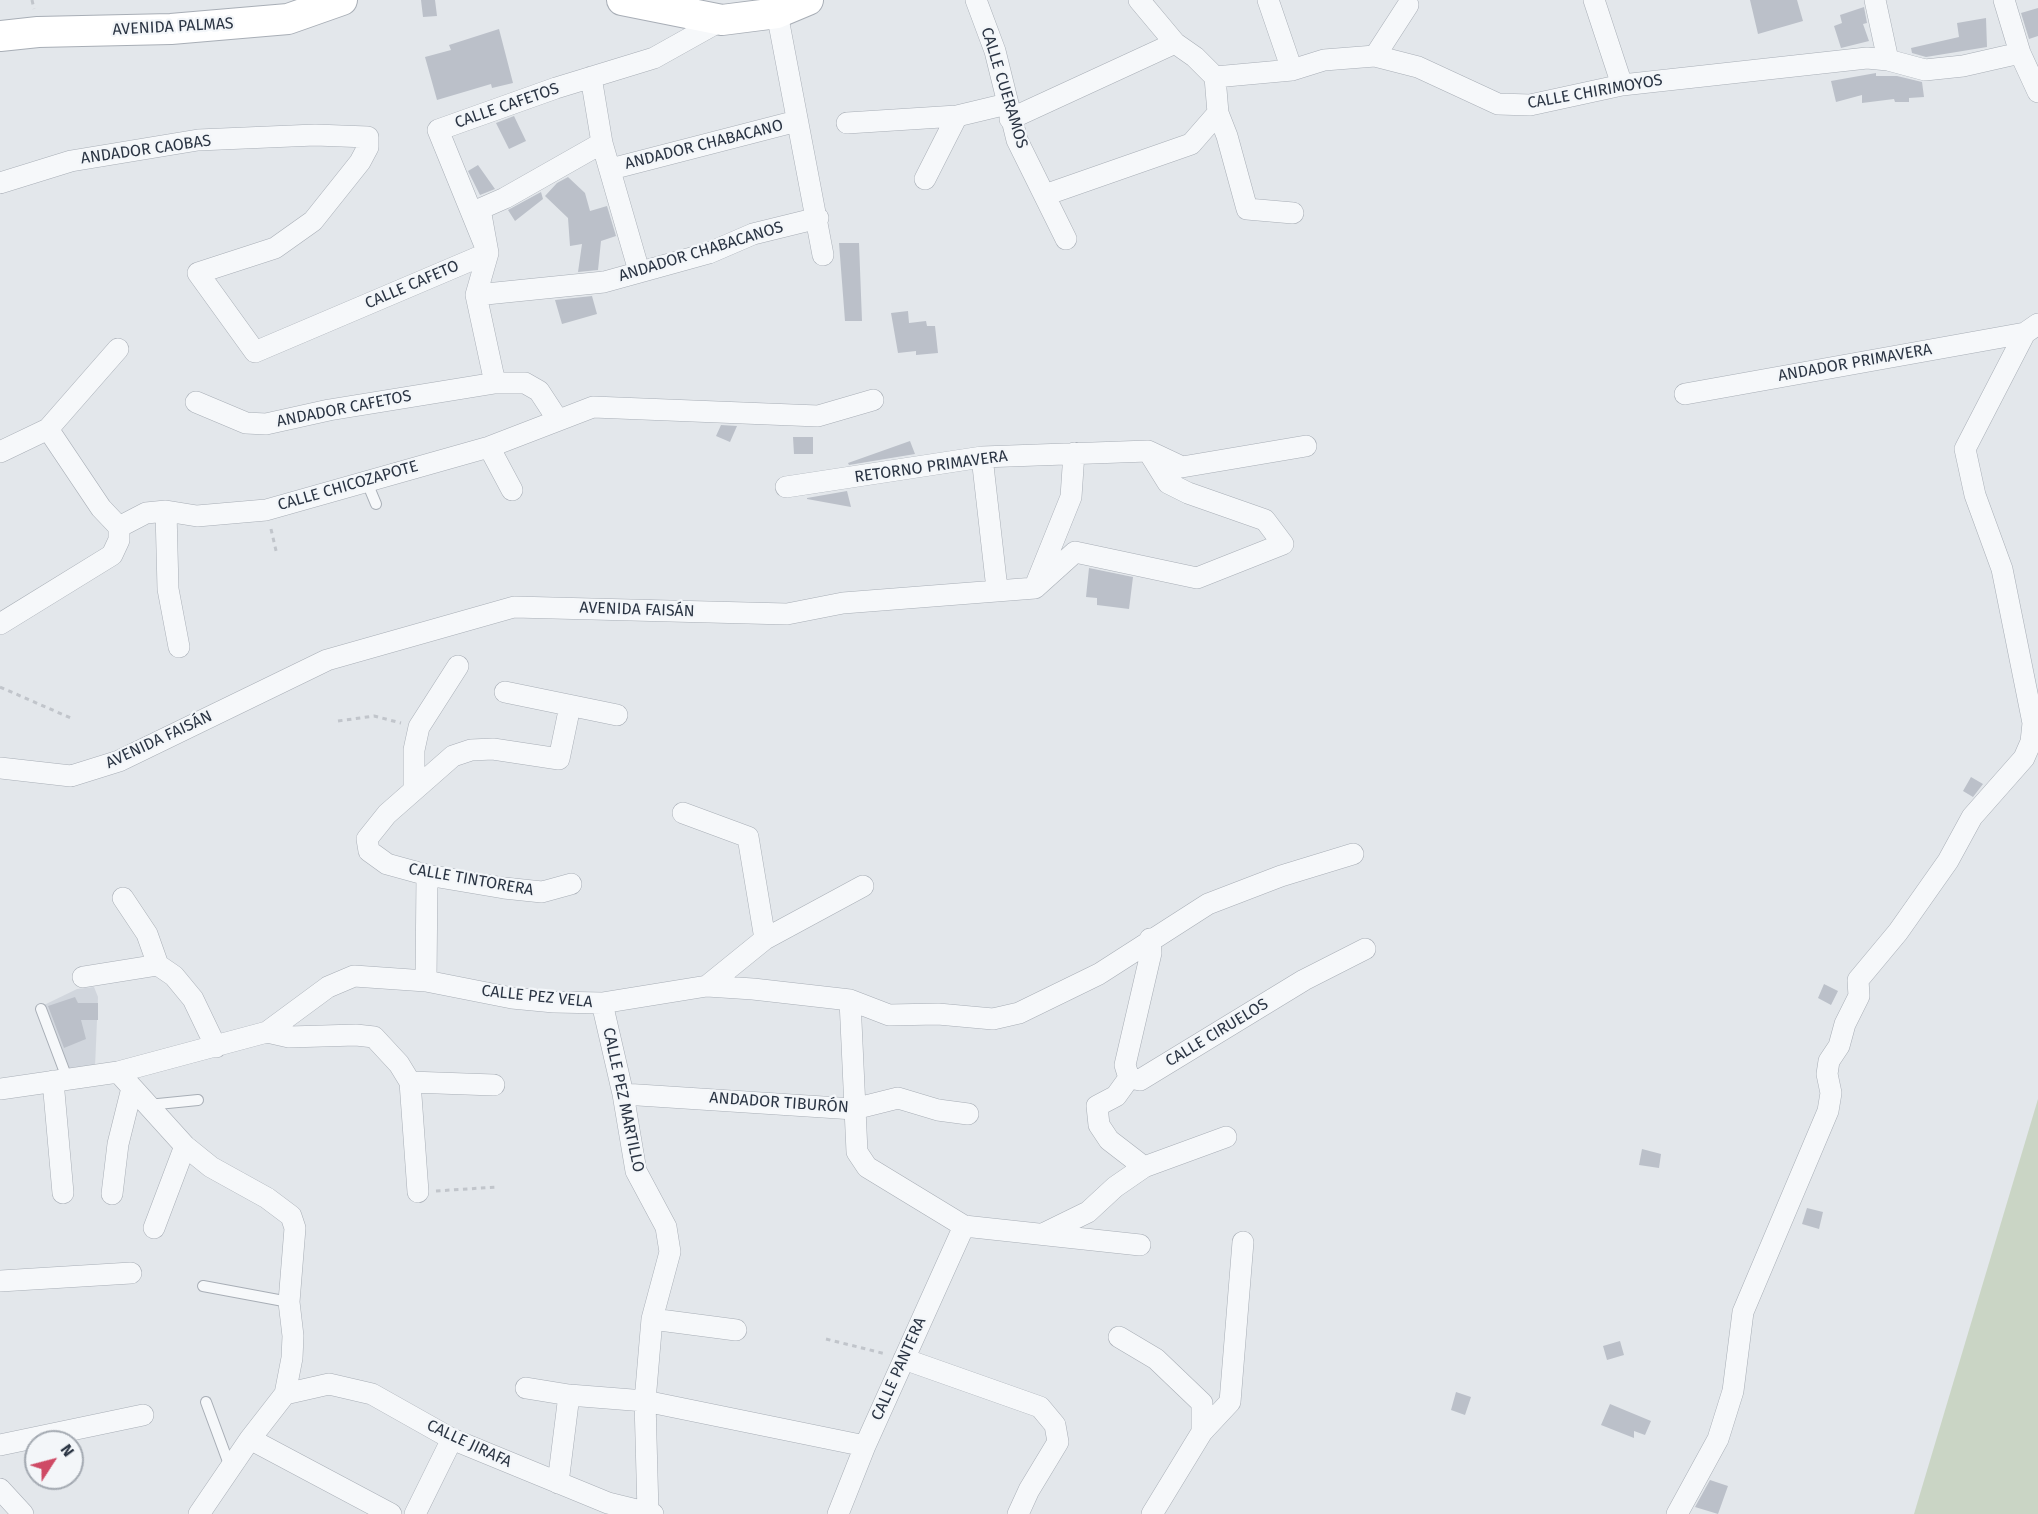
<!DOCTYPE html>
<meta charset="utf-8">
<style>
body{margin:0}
#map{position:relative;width:2038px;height:1514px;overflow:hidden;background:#e3e7eb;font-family:"Fira Sans",sans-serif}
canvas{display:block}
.north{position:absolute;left:24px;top:1430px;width:60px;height:60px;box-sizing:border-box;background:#f3f6f9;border:2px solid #a3a9b1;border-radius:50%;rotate:54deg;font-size:16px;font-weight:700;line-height:24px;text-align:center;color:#2b3544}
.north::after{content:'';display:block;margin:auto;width:21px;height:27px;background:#cf4a65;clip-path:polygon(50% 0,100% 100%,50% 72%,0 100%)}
</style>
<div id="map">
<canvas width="2038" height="1514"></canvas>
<div class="north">N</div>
</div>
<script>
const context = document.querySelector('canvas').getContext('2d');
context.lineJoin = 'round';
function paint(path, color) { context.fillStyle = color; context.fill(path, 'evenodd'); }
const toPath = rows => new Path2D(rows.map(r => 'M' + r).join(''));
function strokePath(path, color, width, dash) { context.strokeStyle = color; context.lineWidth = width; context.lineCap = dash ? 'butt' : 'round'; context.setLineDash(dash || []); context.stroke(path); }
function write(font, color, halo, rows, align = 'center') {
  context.font = font + ' "Fira Sans",sans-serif'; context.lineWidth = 4.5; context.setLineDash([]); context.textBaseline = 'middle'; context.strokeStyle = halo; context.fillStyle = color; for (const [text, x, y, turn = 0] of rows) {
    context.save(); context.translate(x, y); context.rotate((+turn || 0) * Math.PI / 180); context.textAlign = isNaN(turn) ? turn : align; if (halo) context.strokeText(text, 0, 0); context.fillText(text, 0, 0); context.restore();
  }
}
paint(toPath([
 [94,987,98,997,95,1067,69,1073,44,1005,77,989]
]), '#d1d6dd');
paint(toPath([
 [2038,1099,2038,1514,1914,1514]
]), '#cad5c5');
paint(toPath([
 [421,0,435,0,437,16,423,17],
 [1750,0,1797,0,1803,21,1758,34],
 [1864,7,1867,23,1863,24,1869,41,1841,48,1834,26,1842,23,1840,15],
 [2038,8,2038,36,2029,39,2021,13],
 [1986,18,1987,47,1926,57,1912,53,1911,48,1959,37,1957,23],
 [499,29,513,83,492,88,491,84,437,100,425,57,451,50,449,45],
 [1876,73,1876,76,1897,76,1922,82,1924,97,1909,98,1909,102,1895,102,1894,99,1862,103,1862,95,1836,102,1831,81],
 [514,116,526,141,509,149,496,123],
 [478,165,495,189,480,195,468,171],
 [568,177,585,193,590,211,607,206,616,236,601,241,598,270,578,272,582,244,570,246,568,218,545,196,557,183],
 [541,192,543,199,515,221,508,210],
 [839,243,859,243,862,321,845,321],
 [592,296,597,314,562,324,555,300],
 [908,311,909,323,926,321,927,326,935,326,938,353,916,355,916,351,898,353,891,313],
 [721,425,737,426,730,442,716,436],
 [793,437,813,437,813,454,794,454],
 [910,441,915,454,849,465,848,463],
 [847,491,851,507,807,499,807,498],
 [1089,568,1133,577,1129,609,1097,605,1097,598,1086,597],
 [1971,777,1983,784,1973,797,1963,791],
 [1824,984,1838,991,1831,1005,1818,998],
 [75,997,78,1003,98,1003,98,1020,81,1020,86,1039,64,1048,48,1006],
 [1642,1149,1661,1154,1659,1168,1639,1165],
 [1807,1208,1823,1212,1819,1229,1802,1224],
 [1620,1341,1624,1355,1607,1360,1603,1346],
 [1456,1392,1471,1397,1465,1415,1451,1410],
 [1610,1404,1651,1421,1645,1435,1634,1431,1634,1438,1601,1425],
 [1710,1480,1728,1486,1718,1514,1695,1507]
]), '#bbc0c9');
const service = toPath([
 [366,480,376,504],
 [41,1009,67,1078],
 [148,1105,198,1100],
 [203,1286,289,1302],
 [206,1402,230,1467]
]);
const minor = toPath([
 [976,0,995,51,1017,140,1066,239],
 [1139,0,1175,43,1195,57,1215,77,1292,70,1324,60,1375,56,1418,67,1498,104,1530,105,1622,85,1867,58,1888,60,1925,70,1963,66,2020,53],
 [1268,0,1292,70],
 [1594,0,1622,85],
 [1875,0,1888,60],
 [2004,0,2020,53,2038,92],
 [777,13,823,255],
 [1375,56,1408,5],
 [591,77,602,143,639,271],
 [1215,77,1218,113,1227,136,1247,209,1293,213],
 [1010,119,1175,43],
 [847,123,957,116,1007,104],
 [611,169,797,121],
 [925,179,957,116],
 [0,183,71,161,198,140,315,135,368,137,368,147,360,162,313,221,275,248,198,273,255,352,488,253,480,209,505,198,602,143],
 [1045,195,1191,144,1218,113],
 [476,295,604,282,709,253,753,234,818,218],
 [495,383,476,295,488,253,438,130,556,88,654,58,722,20],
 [1685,394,2025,333],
 [196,402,246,423,266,424,329,410,495,383,525,383,539,391,558,420],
 [48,429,101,508,119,527],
 [489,447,512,490],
 [0,452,48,429,118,349],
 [982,457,997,589],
 [786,487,982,457,1148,451,1182,467,1306,446],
 [166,511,168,589,179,647],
 [119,527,146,513,166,511,197,516,266,510,489,447,593,407,818,416,873,400],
 [1036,584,1071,497,1074,453],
 [0,624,112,555,119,540,119,527],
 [505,692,617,715],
 [570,706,559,759,493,749,471,750,453,756,387,814,367,839,369,851,387,864,427,875,504,888,542,892,571,884],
 [0,768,71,776,119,761,327,660,514,607,787,614,843,603,1035,588,1075,552,1197,578,1283,544,1265,520,1188,493,1168,483,1148,451],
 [414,788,414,750,419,727,458,666],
 [683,813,748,837,765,939],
 [123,898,147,934,158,965,174,976,193,999,216,1047],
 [83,977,158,965],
 [426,981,427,875],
 [707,986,765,939,863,886],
 [850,1000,857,1152,867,1167,964,1226,1140,1245],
 [602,1003,623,1094,636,1171,666,1227,670,1252,652,1319,645,1401,648,1512],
 [267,1032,289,1037,356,1035,374,1037,399,1064,410,1082,418,1192],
 [118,1072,185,1146,211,1167,267,1198,291,1216,295,1228,289,1302,293,1336,292,1358,285,1394,250,1439,199,1514],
 [1129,1078,1140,1080,1304,980,1365,949],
 [53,1081,63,1193],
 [410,1082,494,1085],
 [0,1089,118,1072,267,1032,328,987,354,976,426,981,512,998,554,1002,602,1003,707,986,753,989,850,1000,889,1015,938,1014,993,1019,1019,1013,1099,974,1208,904,1281,876,1353,854],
 [623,1094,854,1109,898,1098,938,1110,968,1114],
 [1144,1167,1109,1140,1099,1125,1097,1106,1116,1096,1129,1078,1125,1065,1151,953,1150,939],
 [112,1194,118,1144,132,1088],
 [154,1228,185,1146],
 [1043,1234,1088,1212,1115,1187,1144,1167,1226,1137],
 [0,1281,131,1273],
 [652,1319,736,1330],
 [1119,1337,1156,1359,1202,1403,1202,1432,1152,1514],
 [904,1359,1040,1407,1055,1425,1058,1442,1029,1490,1018,1514],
 [526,1388,569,1395,645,1401,865,1446],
 [285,1394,329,1384,372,1394,452,1439,608,1503,653,1514],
 [1202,1432,1230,1402,1243,1242],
 [250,1439,391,1514],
 [0,1445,143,1415],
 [558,1483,569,1395],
 [0,1489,23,1514],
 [415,1514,452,1439],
 [838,1514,865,1446,964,1226],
 [1677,1514,1718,1439,1733,1391,1743,1312,1828,1111,1831,1093,1827,1074,1829,1061,1839,1046,1845,1024,1859,996,1858,980,1898,932,1948,861,1972,817,2024,758,2031,742,2033,723,2002,569,1975,495,1965,449,2025,333,2038,324]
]);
const secondary = toPath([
 [622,0,722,20,777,13,808,0],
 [0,36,38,32,171,29,288,19,342,0]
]);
strokePath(service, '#a8aeb6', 12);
strokePath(minor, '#a8aeb6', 22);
strokePath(secondary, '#a8aeb6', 32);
strokePath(toPath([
 [32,0,34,9],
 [271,529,277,555],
 [0,687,73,719],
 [338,721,374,716,401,723],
 [436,1191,497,1187],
 [826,1339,886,1354]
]), '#c1c5cb', 3, [4.5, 4.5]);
strokePath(service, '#f6f8fa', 10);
strokePath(minor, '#f6f8fa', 21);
strokePath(secondary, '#fff', 30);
write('16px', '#2b3544', '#f3f6f9', [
 ["AVENIDA PALMAS",173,27,-3],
 ["CALLE CUERAMOS",1004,88,73],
 ["CALLE CHIRIMOYOS",1595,92,-10],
 ["CALLE CAFETOS",507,106,-19],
 ["ANDADOR CHABACANO",704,145,-14],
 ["ANDADOR CAOBAS",146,150,-8],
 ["ANDADOR CHABACANOS",701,252,-17],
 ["CALLE CAFETO",412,285,-23],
 ["ANDADOR PRIMAVERA",1855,363,-10],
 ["ANDADOR CAFETOS",344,409,-11],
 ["RETORNO PRIMAVERA",931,467,-8],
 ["CALLE CHICOZAPOTE",348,486,-16],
 ["AVENIDA FAISÁN",637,610,2],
 ["AVENIDA FAISÁN",159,740,-25],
 ["CALLE TINTORERA",471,880,10],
 ["CALLE PEZ VELA",537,997,6],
 ["CALLE CIRUELOS",1217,1033,-31],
 ["CALLE PEZ MARTILLO",623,1100,78],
 ["ANDADOR TIBURÓN",779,1103,4],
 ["CALLE PANTERA",899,1369,-66],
 ["CALLE JIRAFA",469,1444,25]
]);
</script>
